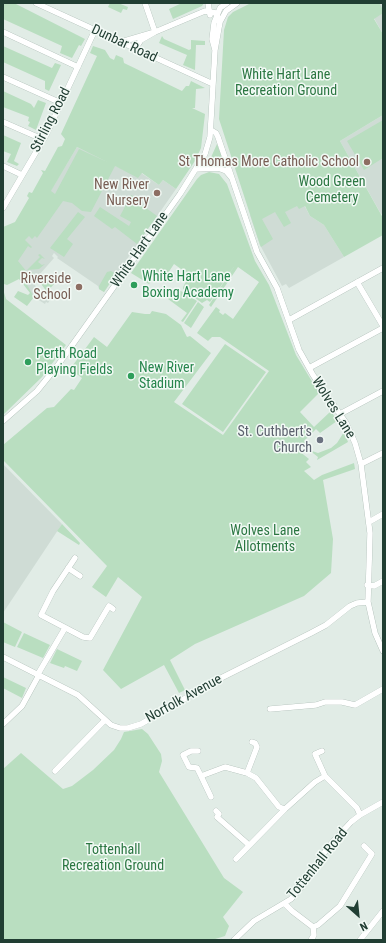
<!DOCTYPE html>
<style>
body{margin:0}
#map{position:relative;width:386px;height:943px;overflow:hidden;background:#e1ece6;font-family:"Roboto Condensed",sans-serif}
canvas{display:block}
.frame{position:absolute;inset:0;border:4px solid #213e33;pointer-events:none}
.north{position:absolute;left:338px;top:895px;width:40px;height:40px;-webkit-text-stroke:3px #f2f9f5;paint-order:stroke;rotate:153deg;font-size:11px;font-weight:700;line-height:16px;text-align:center;color:#213e33}
.north::after{content:'';display:block;margin:auto;width:14px;height:18px;background:#213e33;clip-path:polygon(50% 0,100% 100%,50% 72%,0 100%)}
</style>
<div id="map">
<canvas width="386" height="943"></canvas>
<div class="frame"></div>
<div class="north">N</div>
</div>
<script>
const context = document.querySelector('canvas').getContext('2d');
context.lineJoin = 'round';
function paint(path, color) { context.fillStyle = color; context.fill(path, 'evenodd'); }
const toPath = rows => new Path2D(rows.map(r => 'M' + r).join(''));
function strokePath(path, color, width, dash) { context.strokeStyle = color; context.lineWidth = width; context.lineCap = dash ? 'butt' : 'round'; context.setLineDash(dash || []); context.stroke(path); }
function write(font, color, halo, rows, align = 'center') {
  context.font = font + ' "Roboto Condensed",sans-serif'; context.lineWidth = 3; context.setLineDash([]); context.textBaseline = 'middle'; context.strokeStyle = halo; context.fillStyle = color; for (const [text, x, y, turn = 0] of rows) {
    context.save(); context.translate(x, y); context.rotate((+turn || 0) * Math.PI / 180); context.textAlign = isNaN(turn) ? turn : align; if (halo) context.strokeText(text, 0, 0); context.fillText(text, 0, 0); context.restore();
  }
}
paint(toPath([
 [374,3,383,3,383,34,374,18],
 [383,115,383,213,381,214,340,141],
 [77,147,138,177,141,173,159,185,163,180,176,189,104,292,99,289,98,286,57,258,58,257,54,253,52,256,54,258,33,282,40,293,50,300,48,303,46,302,45,304,34,297,3,252,3,246,32,222],
 [298,194,310,216,324,225,344,257,289,288,286,284,282,286,260,245,250,215],
 [3,464,62,524,3,613]
]), '#cfdcd5');
paint(toPath([
 [3,3,14,3,85,39,81,46,79,45,72,58,60,53,62,46,3,19],
 [110,3,118,3,128,7,127,10,123,9,121,13,108,7],
 [182,3,204,3,202,6,173,19,169,9],
 [251,3,307,3,308,4,311,3,379,3,383,10,383,13,374,19,383,34,383,115,340,141,383,218,383,235,344,257,324,225,310,216,305,206,299,209,297,206,285,212,291,223,284,227,275,212,262,219,273,239,261,247,260,245,219,119,224,30,228,17,233,12],
 [162,36,164,39,189,50,191,49,191,40,205,41,205,45,196,45,195,70,183,65,187,55,159,43],
 [3,46,52,68,55,63,61,65,49,91,45,89,45,81,3,62],
 [93,46,105,50,110,58,114,60,116,55,123,58,124,63,182,91,186,86,189,86,191,81,205,88,196,89,195,108,192,108,205,114,201,148,195,161,176,189,163,180,159,185,142,173,138,178,115,166,91,212,82,211,72,203,63,201,37,238,35,236,32,239,29,236,25,240,32,247,31,248,28,246,18,261,27,272,34,273,29,280,31,282,22,283,19,279,7,285,4,284,3,286,3,227,15,222,29,198,27,196,29,192,32,193,43,173,41,170,45,171,58,147,62,146,65,139,61,134,97,56,90,53],
 [77,147,107,162,79,149,55,194,51,191],
 [3,91,31,104,34,108,38,100,46,103,36,130,28,126,30,122,28,121,29,117,3,107],
 [383,120,383,158,364,170,347,141],
 [3,135,21,143,14,161,19,164,17,166,7,162,11,154,3,151],
 [217,144,226,167,224,168,208,164],
 [209,172,219,174,227,184,255,261,269,285,296,355,319,393,300,412,314,427,331,411,337,421,320,433,316,429,304,441,306,444,299,451,309,459,306,462,311,467,304,471,314,480,322,475,354,463,355,469,323,480,333,539,331,573,304,596,195,644,170,660,185,690,179,693,164,665,121,689,103,670,142,597,118,577,106,597,92,587,107,566,3,460,3,445,47,408,54,407,71,389,74,390,82,378,70,369,94,337,107,347,132,312,145,314,150,314,152,311,166,314,181,325,187,337,190,336,211,353,174,402,223,435,269,371,220,337,212,337,208,341,197,333,216,307,220,310,219,312,223,315,225,313,233,319,259,282,238,267,211,307,209,305,235,265,210,302,207,300,202,303,183,289,183,287,188,278,186,277,188,274,174,264,166,276,160,272,149,284,131,273,197,179,201,175],
 [131,195,139,200,137,203,141,207,142,205,157,216,137,244,115,227,112,229,94,216,100,207,129,226,131,222,120,216],
 [78,212,85,217,67,239,73,244,64,257,50,248],
 [40,254,45,259,42,258,38,262,42,265,45,264,39,269,27,270,40,257,38,255],
 [111,271,116,274,104,292,99,289,99,286,107,272],
 [41,278,54,284,47,292,39,281],
 [26,283,34,297,27,306,14,297,18,291,28,295,30,293,23,284],
 [176,288,197,301,183,322,181,321,187,313,168,299],
 [3,289,6,299,66,345,42,377,3,415],
 [198,302,204,307,191,328,184,323],
 [225,344,266,372,223,432,182,404],
 [344,432,348,442,317,460,318,457,309,450,318,453,331,448,337,443],
 [62,524,80,543,79,545,57,531],
 [3,622,22,632,15,647,3,642],
 [24,633,50,645,43,658,17,647],
 [57,649,82,661,77,671,65,666,64,668,50,663],
 [3,677,26,688,22,698,3,688],
 [142,729,148,734,161,754,162,761,159,772,224,878,243,892,223,917,229,926,225,936,212,940,3,940,3,769,21,753,63,789,72,786,93,770,114,750,121,739,124,732]
]), '#b9dec0');
const minor = toPath([
 [36,3,213,84],
 [208,3,210,15],
 [3,32,78,67],
 [121,42,155,32,205,11,216,13,220,22],
 [135,49,141,40,155,32,145,3],
 [215,50,212,39,214,23,220,8,227,3],
 [3,77,61,103],
 [3,122,42,139],
 [211,130,216,133,218,137,257,252,277,288,299,350,313,375,346,423,355,443,361,464,370,533,368,602,375,633,383,651],
 [3,166,22,175],
 [196,169,218,168,226,171,231,177],
 [3,208,46,135,95,30],
 [357,282,383,326],
 [289,320,383,268],
 [309,368,383,328],
 [340,414,383,391],
 [3,421,37,391,58,365,180,194,205,154,210,137,215,50,220,22,226,11,237,3],
 [361,464,383,453],
 [369,522,383,514],
 [75,558,53,591,41,615,83,637,90,638,109,606,113,609],
 [68,568,80,576],
 [367,585,374,586,383,581],
 [3,657,78,695,111,725,120,728,128,728,141,724,217,680,311,633,326,625,350,606,357,603,368,602],
 [38,674,65,628],
 [270,709,316,705,325,702,342,702,355,705,383,689],
 [3,724,22,706,39,675],
 [198,751,191,751,183,755,189,767,197,768,201,776,225,767,247,773,256,778,279,807,285,809,315,782,325,776,357,808,360,815],
 [322,751,315,754,325,776],
 [55,771,105,720],
 [247,773,257,747,255,743,252,742],
 [201,776,211,797],
 [216,811,219,814,217,817,249,845],
 [236,859,285,809],
 [285,904,292,911,313,927,318,925,340,906,372,854,364,846],
 [234,940,254,921,291,899,303,885,328,847,351,822,360,815,383,802],
 [311,940,314,935,313,927],
 [360,940,383,911]
]);
strokePath(minor, '#a4b4ad', 6);
strokePath(minor, '#fff', 5.5);
for (const [x, y, r, color] of [
 [367,162,4,"#8d6e63"],
 [157,193,4,"#8d6e63"],
 [134,285,4,"#2e9e5b"],
 [79,287,4,"#8d6e63"],
 [28,362,4,"#2e9e5b"],
 [131,376,4,"#2e9e5b"],
 [320,440,4,"#6b7280"]
]) { const dot = new Path2D(); dot.arc(x, y, r, 0, 2 * Math.PI); context.fillStyle = color; context.fill(dot); strokePath(dot, '#f2f9f5', 1.5); }
write('14px', '#213e33', '#f2f9f5', [
 ["Dunbar Road",124,44,25],
 ["Stirling Road",51,120,-63],
 ["White Hart Lane",140,250,-55],
 ["Wolves Lane",333,408,58],
 ["Norfolk Avenue",184,699,-29],
 ["Tottenhall Road",318,864,-51]
]);
write('14px', '#2a7641', '#f2f9f5', [
 ["White Hart Lane",286,75],
 ["Recreation Ground",286,91],
 ["Wood Green",332,182],
 ["Cemetery",332,198],
 ["Wolves Lane",265,531],
 ["Allotments",265,547],
 ["Tottenhall",113,850],
 ["Recreation Ground",113,866]
]);
write('14px', '#785e54', '#f2f9f5', [
 ["St Thomas More Catholic School",359,162],
 ["New River",149,185],
 ["Nursery",149,201],
 ["Riverside",71,279],
 ["School",71,295]
], 'right');
write('14px', '#27864d', '#f2f9f5', [
 ["White Hart Lane",142,277],
 ["Boxing Academy",142,293],
 ["Perth Road",36,354],
 ["Playing Fields",36,370],
 ["New River",139,368],
 ["Stadium",139,384]
], 'left');
write('14px', '#5b616d', '#f2f9f5', [
 ["St. Cuthbert's",312,432],
 ["Church",312,448]
], 'right');
</script>
